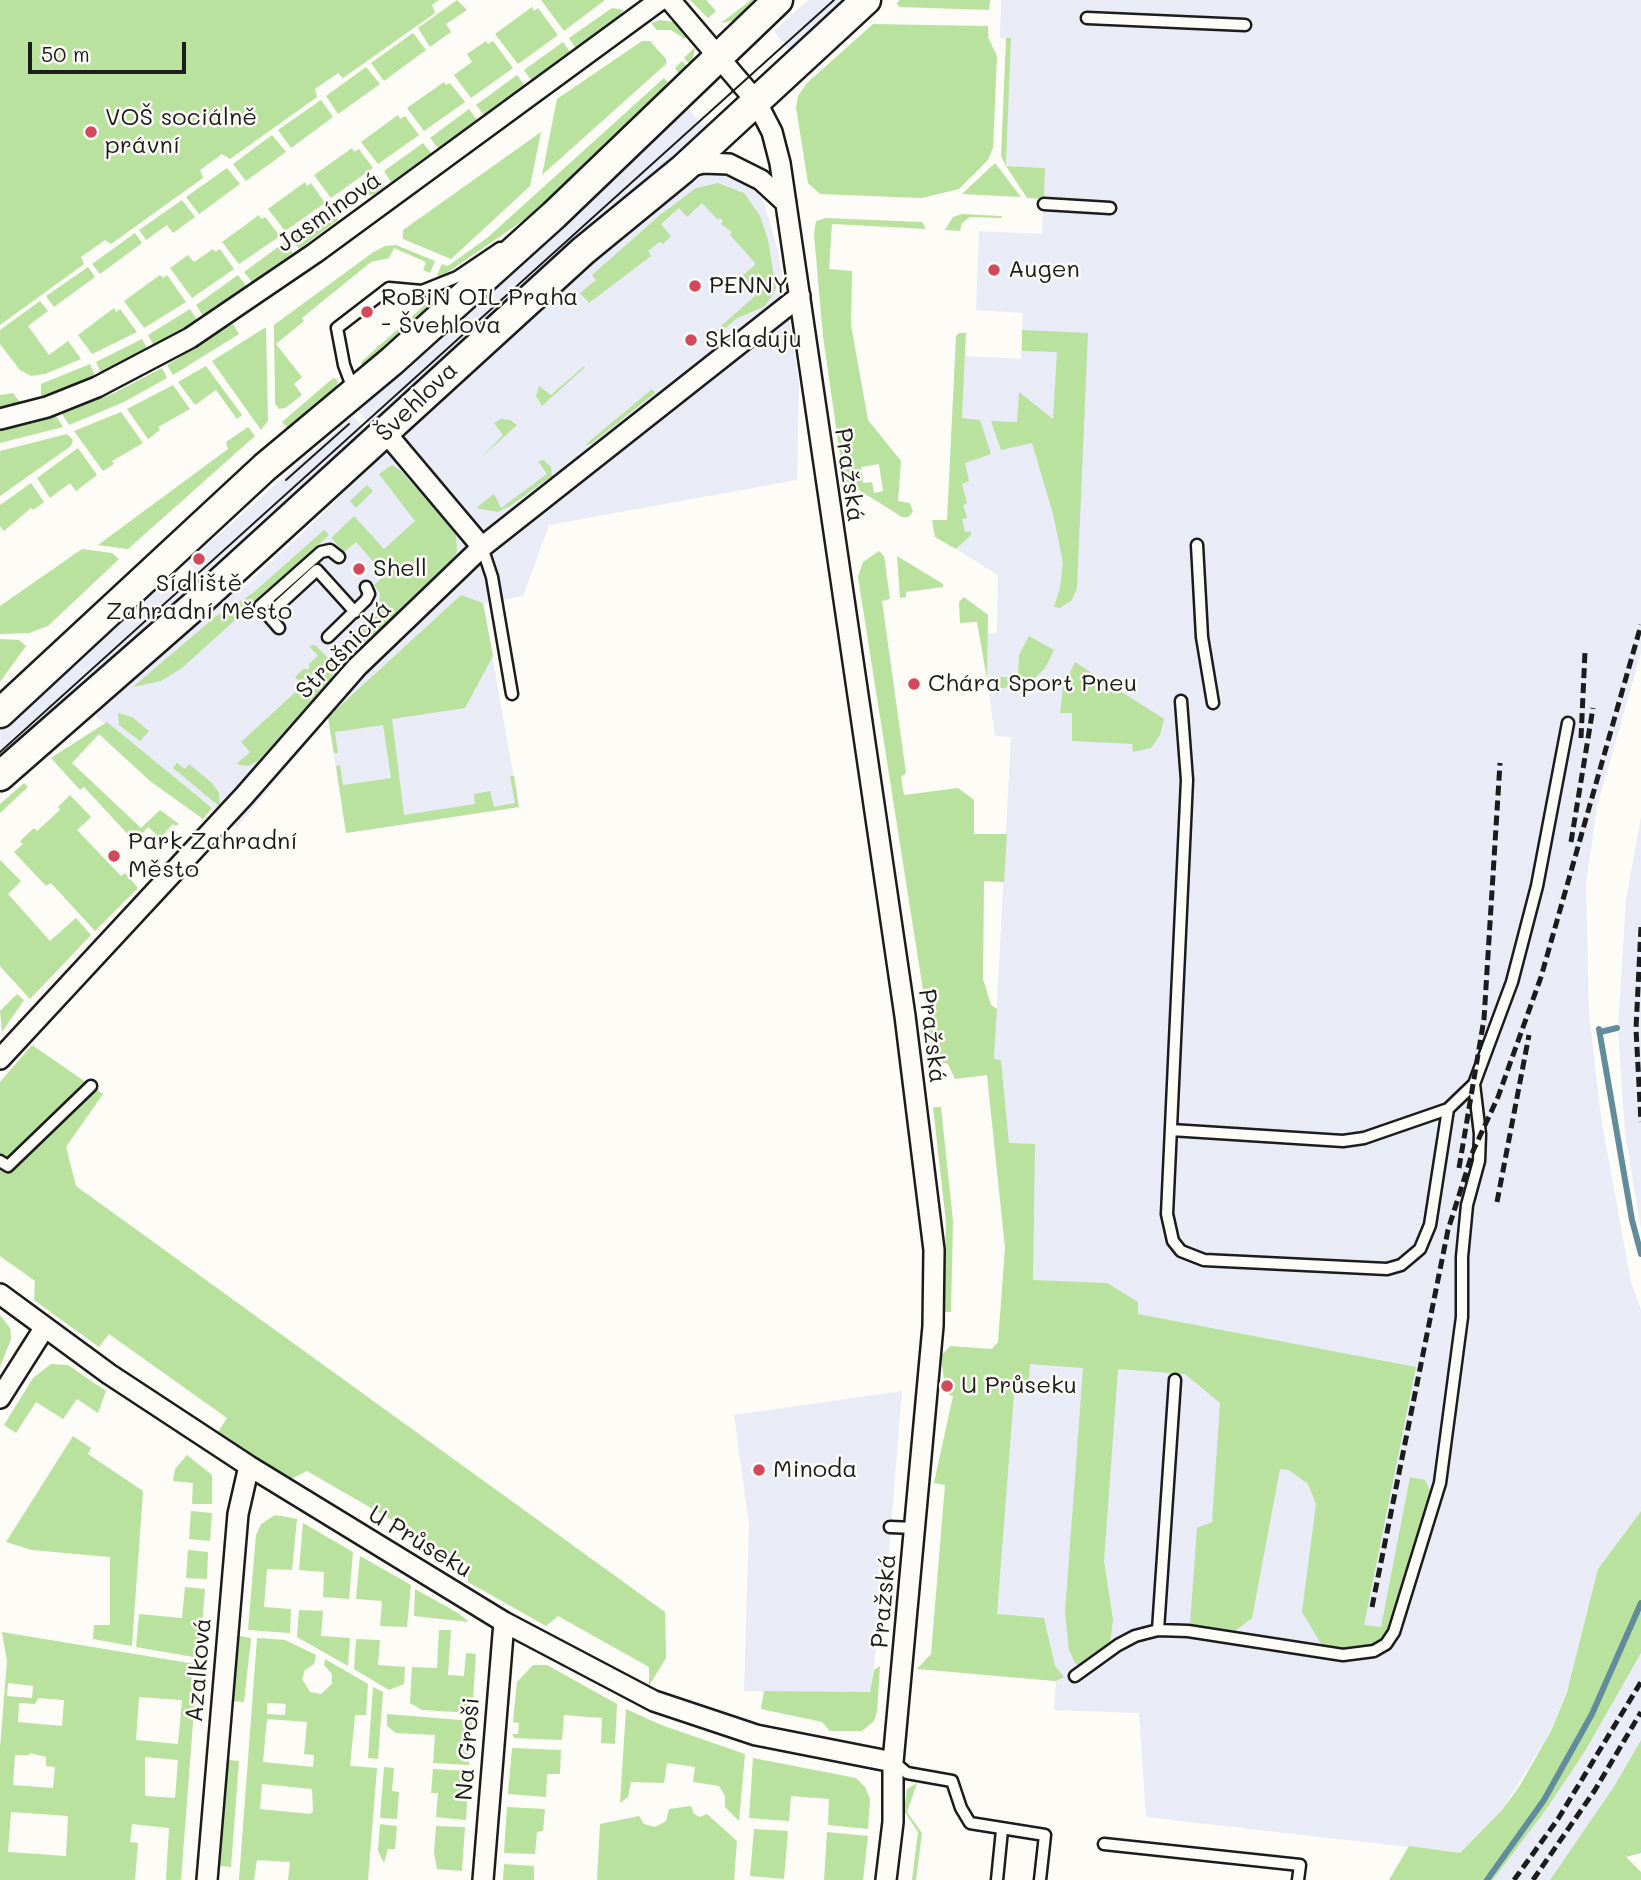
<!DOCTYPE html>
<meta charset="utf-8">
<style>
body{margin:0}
#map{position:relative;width:1641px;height:1880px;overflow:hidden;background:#fdfcf7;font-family:Mali,sans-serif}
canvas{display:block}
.scale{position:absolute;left:28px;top:42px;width:158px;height:32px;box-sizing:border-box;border:4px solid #1c1c1c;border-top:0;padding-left:9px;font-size:21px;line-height:24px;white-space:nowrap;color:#1c1c1c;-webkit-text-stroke:5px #fdfcf7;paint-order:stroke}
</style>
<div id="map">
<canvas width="1641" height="1880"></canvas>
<div class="scale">50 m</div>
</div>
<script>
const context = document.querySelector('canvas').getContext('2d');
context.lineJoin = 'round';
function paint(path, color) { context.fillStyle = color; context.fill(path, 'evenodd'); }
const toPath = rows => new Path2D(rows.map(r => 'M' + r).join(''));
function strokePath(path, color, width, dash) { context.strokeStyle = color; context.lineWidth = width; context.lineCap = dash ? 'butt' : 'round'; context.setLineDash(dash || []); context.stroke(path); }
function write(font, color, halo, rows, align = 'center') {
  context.font = font + ' Mali,sans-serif'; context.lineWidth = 5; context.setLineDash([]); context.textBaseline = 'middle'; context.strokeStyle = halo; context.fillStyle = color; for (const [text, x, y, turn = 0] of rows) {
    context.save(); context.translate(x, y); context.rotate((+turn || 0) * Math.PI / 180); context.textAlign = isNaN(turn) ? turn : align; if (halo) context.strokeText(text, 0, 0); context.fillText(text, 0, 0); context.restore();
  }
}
paint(toPath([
 [808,0,848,0,798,48,788,49,774,31],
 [1001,0,1641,0,1641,653,1597,806,1586,884,1589,1014,1601,1117,1631,1282,1641,1310,1641,1511,1598,1569,1571,1679,1552,1729,1502,1810,1460,1853,1146,1817,1139,1713,1054,1710,1056,1681,974,1674,1018,1237,1001,1060,994,1059,1011,737,995,736,987,679,987,633,997,633,998,575,956,549,965,356,1021,359,1023,313,976,310,979,231,1042,234,1045,168,1006,166,1011,39,1000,38],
 [687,102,691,107,689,110,699,121,704,125,707,122,712,129,590,228,403,396,375,430,353,405],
 [716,173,730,175,753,187,764,203,778,251,799,383,797,480,549,525,523,596,483,604,519,807,346,833,328,718,237,827,95,716,130,679,209,608,248,584,334,503,361,471,648,213,681,184,704,174],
 [353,416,365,429,200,576,188,562],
 [173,574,188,590,178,599,182,604,124,648,0,760,0,731,109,632,162,576,166,580],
 [1641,817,1641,1229,1625,1133,1618,1029,1626,899],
 [902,1391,888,1565,870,1692,744,1691,749,1525,734,1415],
 [1641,1653,1641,1740,1615,1785,1550,1880,1493,1880,1545,1811,1584,1753]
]), '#e9ebf6');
paint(toPath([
 [0,0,439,0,432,5,435,13,343,78,338,73,315,89,317,97,230,159,222,154,200,170,203,178,111,244,105,240,81,257,84,264,0,325],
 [457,0,467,10,446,24,451,32,430,47,418,28],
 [541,0,605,0,564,31],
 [690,0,706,0,716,11,708,18],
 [751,0,759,0,737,20,721,23],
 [900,0,990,0,989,10,899,7,897,3],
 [532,7,534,11,538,8,558,35,518,64,495,34],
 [612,8,624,10,615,20,576,49,569,38],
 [660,20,675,22,689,35,685,39,671,30,657,30,651,23],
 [873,24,988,26,988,37,997,56,993,148,988,160,959,189,922,198,820,194,808,183,796,107,798,96,807,83],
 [413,33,426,50,384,81,371,63],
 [1006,38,1011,38,1006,166,1045,168,1044,199,1027,198,1006,166,1001,156],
 [486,41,488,44,493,41,513,68,471,98,454,75,472,62,467,54],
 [642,41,650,41,666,59,666,64,542,175,557,99],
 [563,42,571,53,532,81,524,70],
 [695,47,692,63,680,76,675,68,682,61,687,66,689,64,684,58],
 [366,67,380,84,338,114,326,96],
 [517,75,525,86,484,115,476,105],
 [664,78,670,85,544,206,441,277,437,275,442,264,448,266,487,238],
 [444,82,446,85,450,83,465,102,424,131,407,108],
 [321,100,333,117,291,148,278,130],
 [469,109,477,120,438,148,430,138],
 [398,115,400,119,405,116,419,135,378,164,361,142],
 [541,132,530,186,451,259,403,239,403,230],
 [272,135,286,152,246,181,233,164],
 [423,143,431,153,391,182,384,171],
 [352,148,354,152,359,149,373,168,331,198,314,175],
 [995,163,1021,197,962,194],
 [227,168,240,184,199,214,186,197],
 [377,175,385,186,373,195,352,193],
 [305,182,307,186,311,183,325,203,285,231,268,209],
 [718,183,744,193,760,216,768,240,776,289,765,306,736,319,714,338,709,348,703,342,756,295,741,277,756,264,730,235,732,232,721,224,723,221,720,218,718,220,702,203,687,217,679,208,661,224,671,236,663,244,659,242,648,251,651,256,589,303,580,293,596,280,592,275,660,215,696,188],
 [182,200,195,217,173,233,167,225,146,240,139,230],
 [330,210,338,220,299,249,291,238],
 [963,214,1002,216,1001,218,970,217,962,223,960,231,945,230,953,217],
 [259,215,261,219,265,217,280,236,239,264,222,242],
 [826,218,922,222,926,229,832,224,829,269,852,271,851,325,868,420,901,461,898,501,910,503,913,512,908,517,902,517,851,485,845,481,842,469,823,336,814,234,816,221],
 [879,464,883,491,874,493,872,482,863,483,861,467],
 [135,233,142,243,100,274,92,264],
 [285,242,293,253,252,282,244,272],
 [396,245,435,261,430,273,423,270,426,262,394,248,389,258,371,262,302,318,304,321,276,344,302,377,294,384,302,395,285,408,279,409,275,403,274,325,372,253,385,246],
 [213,249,215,252,220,249,234,269,192,298,170,268,188,255,194,262],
 [88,267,95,277,54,307,46,296],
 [160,275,163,278,167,275,186,302,144,328,124,301],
 [238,275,246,286,203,316,196,305],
 [40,301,48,311,28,326,49,355,68,341,81,359,45,374,31,376,20,370,0,344,0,330],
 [427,303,433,305,360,372,362,361],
 [114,308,116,312,120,309,137,332,92,354,78,335],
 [190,309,197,320,154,346,148,335],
 [233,324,239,334,173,375,167,365],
 [266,327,268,421,261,430,212,361],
 [1022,330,1088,333,1077,588,1072,600,1060,608,1054,607,1060,588,1063,562,1053,514,1032,443,1001,450,991,421,1017,422,1019,392,1053,419,1057,352,1022,351],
 [959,333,966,333,962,418,980,420,991,454,965,463,969,481,962,484,967,503,963,505,967,518,962,519,965,532,971,531,971,535,956,549,935,537,932,520,947,520,956,336],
 [142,339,148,350,101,373,96,362],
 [90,364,95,376,41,397,41,384],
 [206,366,242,415,237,419,216,390,195,405,178,382],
 [584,366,585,367,542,406,536,396,539,386,551,395],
 [162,368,167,378,124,402,69,425,62,414,114,393],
 [332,379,335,378,338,382,333,395,291,431,282,422],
 [173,385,190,409,158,427,160,430,148,439,127,409],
 [652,389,655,393,591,444,585,445],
 [13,393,20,402,0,407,0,395],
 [121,412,143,443,112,461,114,464,103,471,74,431],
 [56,416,63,427,0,443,0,430],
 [501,419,510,420,517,425,482,457,503,435,494,423],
 [248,427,255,436,128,549,98,545,228,449,226,442],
 [67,434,73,440,71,446,0,496,0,451],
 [78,448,97,475,76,491,70,483,50,498,37,478],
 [544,460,551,467,552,476,510,506,498,512,476,508,494,494,501,508,547,474,538,461],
 [392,465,400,470,456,533,457,551,453,561,400,611,366,641,353,644,348,638,379,604,380,593,374,585,385,575,356,542,344,552,331,538,354,516,384,549,415,521,379,474],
 [31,483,44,502,33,510,31,508,4,531,0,526,0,505],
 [367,485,373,491,356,508,350,501],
 [324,530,329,535,182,668,161,681,133,687,215,617,253,593],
 [82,549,112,553,119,559,48,626,29,633,0,634,0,606],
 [879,551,884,556,890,599,882,601,906,773,901,777,904,795,958,788,974,800,974,834,1007,834,1004,882,984,881,983,979,991,1005,997,1009,994,1059,1001,1060,1009,1143,1035,1144,1033,1280,1107,1283,1138,1302,1138,1314,1416,1367,1364,1625,1381,1627,1410,1477,1425,1480,1433,1496,1391,1627,1382,1640,1370,1647,1351,1651,1323,1647,1302,1612,1316,1504,1308,1484,1289,1470,1280,1469,1252,1618,1235,1631,1190,1624,1197,1528,1212,1522,1220,1403,1185,1374,1118,1369,1104,1561,1113,1620,1110,1643,1103,1651,1082,1667,1075,1663,1069,1650,1065,1613,1083,1368,1030,1364,1028,1394,1014,1394,997,1614,1044,1618,1055,1666,1064,1677,1056,1681,917,1669,931,1654,945,1485,934,1483,953,1396,949,1395,951,1381,944,1380,941,1356,950,1346,992,1349,998,1342,1005,1248,987,1075,955,1079,948,1064,934,1060,858,577,863,562],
 [897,556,943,584,943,587,906,592,906,597,900,598],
 [461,595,483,603,493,656,465,708,392,719,404,815,475,804,474,794,490,791,494,807,515,803,510,776,514,776,519,807,346,833,336,766,340,765,343,785,391,778,383,725,335,732,338,753,334,753,328,717],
 [964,597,988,615,987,679,977,622,960,623,959,602],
 [1029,636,1054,650,1045,668,1030,683,998,689,994,677,1018,677,1019,655],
 [0,639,19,640,26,646,0,682],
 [315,645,335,665,331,679,258,761,248,766,236,764,250,752,241,742,300,688,308,695,318,685,312,678,303,686,295,677,303,669,309,669,309,664,318,656,309,646],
 [1075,662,1164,719,1160,735,1151,748,1133,752,1132,744,1072,741,1072,713,1060,713,1063,687],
 [118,713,132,717,149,731,140,741,119,725],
 [107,722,212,808,203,819,150,781,99,734,72,763,141,828,160,810,179,824,176,826,173,824,160,838,148,827,135,842,84,787,80,790,51,758],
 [177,763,185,769,189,764,212,783,219,793,220,807,173,768],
 [24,783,28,787,0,813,0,804],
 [70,795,91,817,77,830,121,876,125,873,138,888,95,931,51,883,46,886,14,852,23,844,20,841,34,828,37,831,60,810,58,807],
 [0,860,21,881,8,894,50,941,76,918,91,935,30,999,0,966],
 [17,994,24,1000,2,1032,0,1011],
 [32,1045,103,1094,66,1147,76,1186,665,1612,666,1658,649,1686,649,1667,558,1616,546,1626,468,1582,468,1564,307,1471,291,1479,218,1432,227,1418,109,1334,99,1347,34,1300,35,1281,0,1256,0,1082],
 [941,1107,953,1221,951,1312,943,1312,946,1222,933,1107],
 [0,1315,10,1328,11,1339,0,1367],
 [51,1364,68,1365,106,1391,98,1413,77,1399,63,1419,36,1402,16,1433,4,1425,33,1378],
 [73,1436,91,1448,88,1454,143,1491,132,1646,93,1639,94,1625,110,1625,110,1557,32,1550,6,1542],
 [187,1455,212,1475,212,1504,192,1504,193,1483,173,1481,175,1469],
 [191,1511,212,1513,210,1541,189,1539],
 [1641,1511,1641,1653,1584,1753,1545,1811,1493,1880,1389,1880,1409,1846,1460,1853,1502,1810,1519,1787,1552,1729,1567,1692,1598,1569],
 [275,1515,297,1519,292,1570,267,1569,264,1607,291,1609,290,1633,248,1630,256,1535,261,1524],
 [303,1523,353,1552,349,1599,323,1597,324,1572,299,1570],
 [188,1550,208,1552,207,1579,186,1578],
 [360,1556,411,1585,407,1627,380,1626,382,1601,356,1599],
 [185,1587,205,1589,199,1658,136,1647,139,1614,182,1618],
 [415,1589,458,1613,469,1622,414,1616],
 [299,1610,323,1611,321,1636,350,1638,348,1666,297,1637],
 [439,1630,451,1630,448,1675,464,1676,466,1653,476,1654,472,1713,422,1710,410,1703,412,1667,437,1668],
 [2,1632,201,1665,200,1694,195,1697,181,1880,166,1880,169,1828,132,1824,130,1842,138,1843,135,1880,0,1880,0,1748,7,1661],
 [8,1683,33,1686,32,1698,7,1696],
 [139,1697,182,1700,178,1744,136,1740],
 [38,1698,64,1700,62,1726,18,1722,19,1703,35,1704],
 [30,1753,46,1757,46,1766,55,1767,53,1788,13,1785,15,1755,29,1755],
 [145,1757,178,1760,175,1798,145,1796],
 [11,1812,68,1816,66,1856,8,1852],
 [239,1636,251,1638,244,1702,233,1701],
 [257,1638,285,1640,316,1655,314,1664,305,1670,302,1679,310,1692,321,1694,332,1684,332,1674,324,1665,325,1659,368,1684,366,1715,355,1715,350,1766,377,1768,368,1880,288,1880,290,1862,257,1860,254,1880,239,1880],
 [267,1703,286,1704,285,1715,267,1714],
 [267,1719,307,1722,304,1754,314,1755,313,1767,263,1762],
 [262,1784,312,1789,313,1811,310,1814,260,1809],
 [356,1639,380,1640,378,1665,405,1667,404,1684,389,1690,354,1669],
 [533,1665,547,1665,617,1704,615,1744,601,1743,602,1718,564,1715,562,1740,514,1738,512,1734,518,1734,519,1723,513,1722,517,1682],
 [880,1666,877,1712,874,1721,862,1731,830,1731,822,1722,761,1709,764,1691,870,1692,874,1670],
 [373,1687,383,1692,378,1759,368,1758],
 [626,1709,661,1725,745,1754,739,1821,725,1807,725,1796,719,1786,693,1782,695,1767,667,1763,664,1783,631,1782,628,1797,620,1803],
 [387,1714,472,1721,469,1765,433,1763,435,1735,396,1733,387,1726],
 [1641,1740,1641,1853,1626,1857,1641,1872,1641,1880,1550,1880,1615,1785],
 [512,1748,561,1750,560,1774,547,1774,546,1797,508,1794],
 [753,1758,856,1778,865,1787,870,1799,868,1829,828,1825,829,1799,791,1796,789,1821,749,1818],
 [228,1760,239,1761,231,1867,220,1866],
 [384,1767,394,1768,392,1791,399,1792,397,1819,380,1818],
 [433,1769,469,1771,466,1820,436,1817,438,1793,431,1793],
 [917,1783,907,1812,922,1833,916,1880,912,1880,918,1832,904,1811,907,1789],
 [691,1806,694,1814,700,1817,707,1814,737,1841,734,1880,597,1880,600,1824,639,1816,644,1824,655,1827,666,1821,669,1809],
 [507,1807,545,1809,543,1831,537,1832,535,1854,504,1853],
 [380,1824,397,1826,395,1849,388,1849,384,1863,378,1851],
 [436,1826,465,1827,462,1871,437,1869,434,1852],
 [754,1829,788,1831,784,1879,750,1876],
 [827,1832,868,1836,863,1880,824,1880],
 [504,1864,534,1866,534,1880,503,1880]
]), '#b9e29f');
strokePath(toPath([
 [1599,1029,1632,1220,1641,1254],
 [1600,1032,1617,1028],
 [1487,1880,1544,1800,1592,1714,1641,1603]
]), '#618c9c', 6);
const lane = toPath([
 [1087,18,1245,25],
 [1044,204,1110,208],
 [353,389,344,365,337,328,389,288,422,291,457,277,500,248],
 [1197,545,1202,637,1213,703],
 [482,547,492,577,512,694],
 [268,615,317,570,355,612],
 [279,628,260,606,321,552,330,550,339,557],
 [328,637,366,600,369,594,366,587],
 [1181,701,1187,780,1167,1214,1173,1241,1181,1251,1204,1260,1387,1269,1401,1265,1420,1249,1430,1225,1448,1109],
 [1171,1130,1343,1141,1364,1138,1448,1109,1474,1084,1512,982,1537,886,1568,723],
 [0,1161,8,1166,91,1086],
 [890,1527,915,1528],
 [1158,1630,1175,1380],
 [1075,1676,1118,1645,1135,1636,1158,1630,1188,1631,1343,1655,1374,1651,1386,1644,1394,1632,1440,1483,1462,1317,1462,1257,1467,1205,1479,1161,1480,1134,1474,1084],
 [894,1762,907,1773,952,1781,961,1808,970,1823,1045,1835,1040,1880],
 [1104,1844,1300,1865,1298,1880],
 [997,1880,1002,1830]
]);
const street = toPath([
 [670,0,756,101,772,132,780,163,905,1016,934,1250,933,1326,893,1762,893,1822,886,1880],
 [687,167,703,163,729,164,761,180,786,203],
 [0,419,47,407,97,387,190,338,315,253,660,0],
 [386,433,482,547],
 [0,1059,244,796,357,667,482,547,800,296],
 [0,1294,109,1374,249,1466,504,1622,654,1701,756,1735,893,1762],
 [0,1398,45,1327],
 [207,1880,238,1514,249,1466],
 [483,1880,504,1622]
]);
const secondary = toPath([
 [0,713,265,467,392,361,554,215,778,0],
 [0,776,193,607,583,251,683,169,866,0]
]);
strokePath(lane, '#1c1c1c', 15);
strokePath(street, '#1c1c1c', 24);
strokePath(secondary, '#1c1c1c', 33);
strokePath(lane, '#fdfcf7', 10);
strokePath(street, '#fdfcf7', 19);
strokePath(secondary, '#fdfcf7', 28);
strokePath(toPath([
 [286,480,349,424],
 [0,752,834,0]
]), '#1c1c1c', 2);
strokePath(toPath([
 [1581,738,1585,652],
 [1571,842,1593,708],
 [1641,927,1636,1029,1641,1122],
 [1459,1168,1484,1019,1500,763],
 [1497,1202,1529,1035],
 [1372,1607,1448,1230,1473,1151,1498,1097,1541,977,1641,625],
 [1514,1880,1558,1819,1641,1682],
 [1533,1880,1595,1790,1641,1712]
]), '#1c1c1c', 5, [10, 5]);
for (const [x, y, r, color] of [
 [91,132,7,"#d1495b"],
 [994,270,7,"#d1495b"],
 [695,286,7,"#d1495b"],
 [367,312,7,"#d1495b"],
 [691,340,7,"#d1495b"],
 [199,559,7,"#d1495b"],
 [359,569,7,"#d1495b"],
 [914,684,7,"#d1495b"],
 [114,856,7,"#d1495b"],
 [947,1386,7,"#d1495b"],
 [759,1470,7,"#d1495b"]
]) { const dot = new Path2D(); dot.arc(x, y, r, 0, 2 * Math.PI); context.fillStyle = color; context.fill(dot); strokePath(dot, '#fdfcf7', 2.5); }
write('24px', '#1c1c1c', '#fdfcf7', [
 ["VOŠ sociálně",105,118],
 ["právní",105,146],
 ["Augen",1008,270],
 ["PENNY",709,286],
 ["RoBiN OIL Praha",381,298],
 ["- Švehlova",381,326],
 ["Skladuju",705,340],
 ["Shell",373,569],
 ["Sídliště",199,584,"center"],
 ["Zahradní Město",199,612,"center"],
 ["Chára Sport Pneu",928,684],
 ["Park Zahradní",128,842],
 ["Město",128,870],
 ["U Průseku",961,1386],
 ["Minoda",773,1470]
], 'left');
write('24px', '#1c1c1c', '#fdfcf7', [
 ["Jasmínová",329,212,-35],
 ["Švehlova",417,402,-44],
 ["Pražská",849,475,82],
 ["Strašnická",344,650,-46],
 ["Pražská",932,1036,83],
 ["U Průseku",420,1542,31],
 ["Pražská",884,1601,-85],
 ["Azalková",199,1670,-85],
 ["Na Groši",468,1749,-86]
]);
</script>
